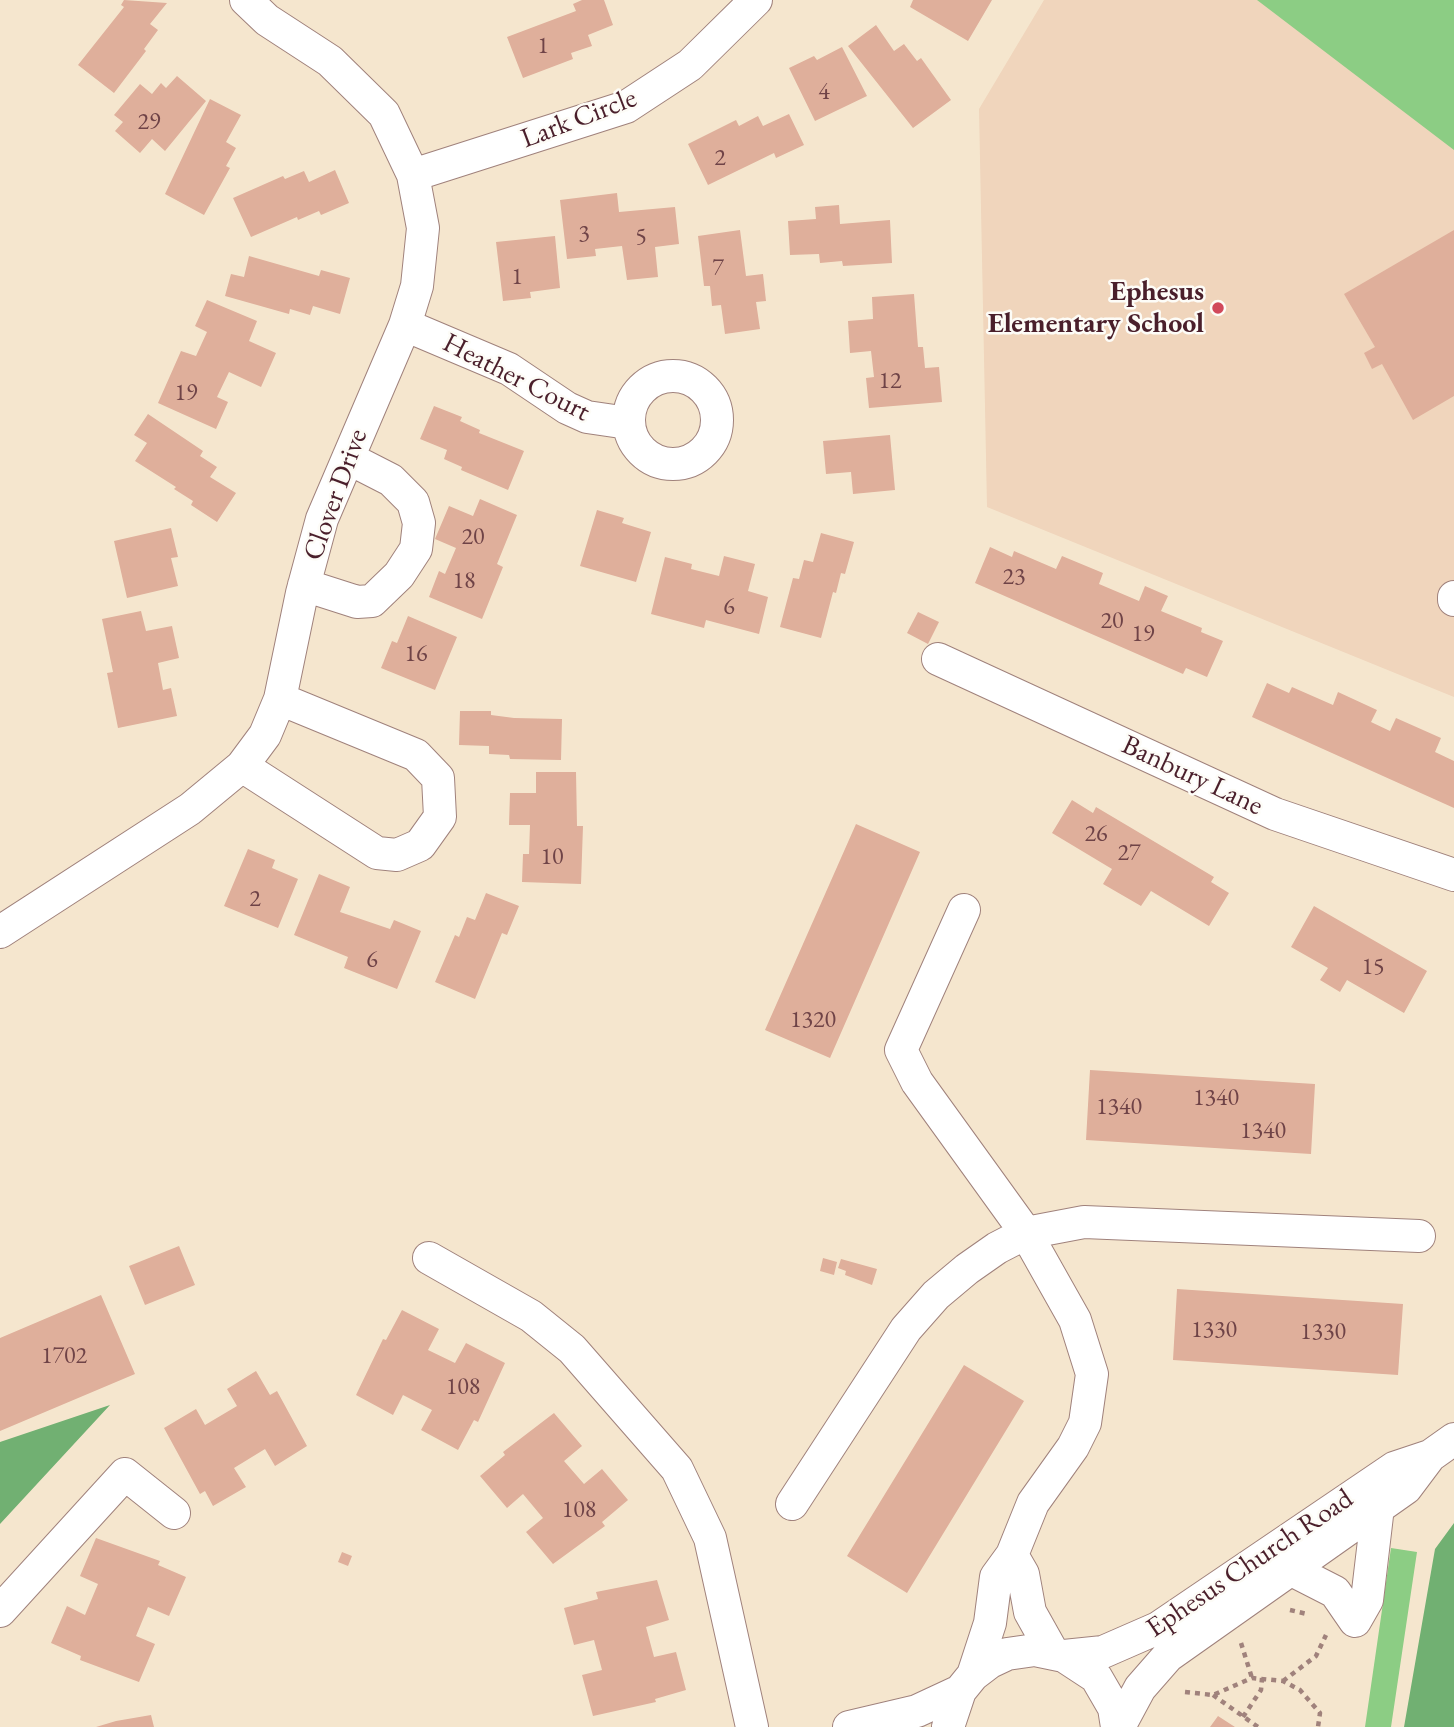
<!DOCTYPE html>
<style>
body{margin:0}
canvas{display:block;background:#f5e6ce}
</style>
<canvas width="1454" height="1727"></canvas>
<script>
const context = document.querySelector('canvas').getContext('2d');
context.lineJoin = 'round';
function paint(path, color) { context.fillStyle = color; context.fill(path, 'evenodd'); }
const toPath = rows => new Path2D(rows.map(r => 'M' + r).join(''));
function strokePath(path, color, width, dash) { context.strokeStyle = color; context.lineWidth = width; context.lineCap = dash ? 'butt' : 'round'; context.setLineDash(dash || []); context.stroke(path); }
function write(font, color, halo, rows, align = 'center') {
  context.font = font + ' "EB Garamond",serif'; context.lineWidth = 5; context.setLineDash([]); context.textBaseline = 'middle'; context.strokeStyle = halo; context.fillStyle = color; for (const [text, x, y, turn = 0] of rows) {
    context.save(); context.translate(x, y); context.rotate((+turn || 0) * Math.PI / 180); context.textAlign = isNaN(turn) ? turn : align; if (halo) context.strokeText(text, 0, 0); context.fillText(text, 0, 0); context.restore();
  }
}
paint(toPath([
 [1044,0,1454,0,1454,697,987,507,979,109]
]), '#f0d5bc');
paint(toPath([
 [1257,0,1454,0,1454,150],
 [1391,1548,1417,1552,1391,1727,1365,1727]
]), '#8ccd84');
paint(toPath([
 [110,1405,0,1524,0,1442],
 [1454,1523,1454,1727,1404,1727,1435,1549]
]), '#71b072');
paint(toPath([
 [124,0,167,3,150,24,158,30,144,49,146,51,114,93,78,65,124,7,121,5],
 [582,0,604,0,613,25,588,35,592,46,571,53,573,59,523,78,507,37,576,11,573,4],
 [913,0,992,0,968,41,910,7],
 [876,25,894,51,904,44,917,61,921,58,951,100,913,128,848,46],
 [842,47,867,96,815,121,789,68,814,56,817,60],
 [177,76,206,101,165,151,152,139,140,153,115,131,123,122,114,115,140,84,152,94,161,83,166,88],
 [210,99,241,115,226,142,236,148,226,166,230,168,204,215,165,194],
 [789,114,804,145,776,158,774,153,708,185,688,144,736,120,739,126,758,116,763,126],
 [335,170,349,203,321,215,319,211,298,220,297,217,251,237,233,198,283,176,285,179,304,171,309,182],
 [617,193,619,212,675,207,679,244,655,247,658,277,627,280,622,246,595,249,596,256,567,259,560,200],
 [839,205,840,224,890,220,892,263,843,266,842,261,820,263,819,254,790,255,788,221,816,219,815,207],
 [740,230,746,276,763,274,766,301,756,302,760,329,725,334,721,305,712,306,710,286,704,286,698,236],
 [1454,230,1454,396,1413,420,1382,364,1372,369,1364,353,1375,347,1344,294],
 [555,236,560,288,530,292,531,298,503,301,496,242],
 [249,256,319,276,321,270,350,278,340,314,313,306,310,315,290,309,289,314,225,296,231,274,244,277],
 [914,294,918,347,923,347,925,368,939,367,942,402,869,408,866,378,874,377,871,351,850,353,848,321,873,319,872,297],
 [207,300,257,321,249,341,276,353,261,387,229,372,217,397,228,402,216,429,158,403,181,351,196,356,207,332,195,326],
 [434,406,462,417,460,421,480,430,479,433,524,451,508,490,461,470,462,467,444,459,447,450,420,439],
 [148,414,203,451,200,456,217,467,210,477,236,493,217,522,191,505,193,501,174,489,176,487,135,461,147,443,134,435],
 [890,435,895,490,853,494,851,472,826,474,823,441],
 [480,499,517,515,497,564,503,567,482,619,429,597,439,571,445,574,456,548,435,539,449,506,473,516],
 [597,510,624,518,622,523,651,532,636,582,580,566],
 [171,528,178,557,171,558,178,586,127,598,114,541],
 [821,533,854,542,845,574,841,573,836,593,833,592,821,638,780,627,793,578,799,579,804,560,813,562],
 [990,547,1012,557,1014,551,1056,569,1062,556,1103,573,1099,584,1139,601,1145,586,1168,596,1161,611,1202,628,1201,632,1223,641,1207,677,1186,668,1183,674,975,583],
 [724,556,755,564,748,591,768,597,759,634,706,620,704,628,651,614,665,557,692,564,691,569,719,576],
 [141,611,146,631,172,626,179,658,158,663,163,690,171,688,177,716,118,728,107,673,113,672,102,619],
 [918,612,939,622,928,644,907,633],
 [408,616,457,637,435,690,381,668,392,641,397,643],
 [1267,683,1289,693,1292,687,1333,705,1338,692,1377,710,1371,722,1390,731,1396,718,1441,738,1435,752,1454,761,1454,808,1252,717],
 [460,711,491,711,491,715,514,718,562,719,561,760,510,759,509,755,489,754,489,746,459,745],
 [536,772,576,772,577,826,583,826,581,884,522,882,523,854,529,854,530,825,509,825,510,793,536,793],
 [1072,800,1093,813,1096,807,1214,877,1211,882,1229,893,1209,926,1151,891,1141,906,1103,884,1112,869,1052,833],
 [856,824,920,852,830,1058,765,1030],
 [248,849,275,860,272,868,298,879,278,928,224,906],
 [319,874,350,887,340,912,390,929,394,920,421,931,397,989,344,968,348,957,294,935],
 [486,893,519,906,507,935,502,933,475,999,435,982,455,935,459,937,467,917,475,920],
 [1314,906,1427,971,1404,1013,1347,980,1340,992,1320,980,1328,968,1291,947],
 [1090,1070,1315,1084,1311,1154,1086,1140],
 [179,1246,195,1285,145,1305,129,1266],
 [823,1258,837,1262,834,1275,820,1271],
 [841,1259,877,1269,872,1285,845,1275,846,1271,838,1268],
 [1177,1289,1403,1304,1398,1375,1173,1360],
 [101,1295,135,1374,0,1431,0,1338],
 [402,1310,439,1329,428,1350,455,1363,466,1343,505,1363,478,1422,474,1420,458,1450,421,1430,432,1410,403,1395,393,1415,356,1395,383,1339,386,1340],
 [964,1365,1024,1401,907,1593,847,1556],
 [256,1371,270,1395,277,1391,307,1446,275,1466,265,1449,234,1468,246,1487,213,1506,205,1491,200,1494,164,1428,196,1409,205,1425,237,1406,227,1389],
 [554,1413,582,1446,564,1461,584,1484,602,1469,628,1500,602,1522,605,1526,553,1564,526,1532,543,1518,523,1494,507,1508,480,1476,505,1455,503,1452],
 [96,1538,160,1561,158,1565,186,1577,169,1616,148,1607,136,1636,155,1644,139,1682,80,1660,81,1656,51,1643,67,1606,85,1615,98,1584,80,1576],
 [342,1552,352,1556,348,1566,338,1562],
 [657,1580,669,1620,646,1627,654,1657,676,1652,686,1690,655,1699,656,1702,593,1716,582,1675,602,1670,594,1640,574,1645,564,1608,598,1599,596,1592],
 [151,1715,154,1727,96,1727,116,1721],
 [1218,1716,1235,1727,1210,1727]
]), '#dfaf9b');
const minor = toPath([
 [413,175,626,107,690,65,756,0],
 [405,325,509,369,567,408,587,417,628,423],
 '629 420a44 44 0 1 1 88 0a44 44 0 1 1-88 0Z',
 [304,585,357,602,372,601,399,575,416,549,419,523,413,502,391,480,348,458],
 [1454,597,1454,600],
 [938,659,1275,814,1454,875],
 [242,766,377,853,397,855,420,845,440,817,438,778,416,755,280,699],
 [964,910,901,1050,917,1082,1026,1233,1075,1320,1092,1374,1085,1423,1073,1447,1033,1503,1012,1555,996,1577,990,1623,973,1675],
 [0,932,190,809,242,766,265,735,280,699,302,593,322,519,405,325,417,286,423,228,413,175,384,114,330,61,267,20,246,0],
 [429,1258,531,1316,572,1349,677,1469,710,1538,752,1727],
 [792,1504,906,1329,936,1295,967,1269,997,1248,1026,1233,1084,1222,1419,1236],
 [1012,1555,1023,1574,1030,1612,1053,1653],
 [1290,1569,1335,1592,1355,1621,1367,1600,1378,1507],
 [0,1611,125,1474,174,1513],
 [1064,1656,1103,1652,1158,1628,1394,1468,1430,1456,1454,1439],
 [849,1727,917,1711,960,1691],
 [948,1727,960,1691,973,1675,990,1662,1007,1654,1035,1650,1064,1656,1096,1677,1114,1708,1117,1727],
 [1119,1727,1140,1688,1168,1656,1406,1488,1430,1456]
]);
strokePath(minor, '#a0827c', 34);
strokePath(toPath([
 [1290,1610,1307,1614],
 [1241,1643,1252,1678],
 [1283,1681,1316,1656,1326,1635],
 [1185,1692,1213,1695,1252,1678,1283,1681,1300,1690,1320,1713,1318,1727],
 [1213,1695,1258,1727],
 [1243,1717,1261,1690,1262,1678]
]), '#a0827c', 4.5, [5, 5]);
strokePath(minor, '#fff', 32);
for (const [x, y, r, color] of [
 [1218,308,7,"#d1495b"]
]) { const dot = new Path2D(); dot.arc(x, y, r, 0, 2 * Math.PI); context.fillStyle = color; context.fill(dot); strokePath(dot, '#fdfcf7', 2.5); }
write('24px', '#6f4347', null, [
 ["1",543,46],
 ["4",824,92],
 ["29",149,122],
 ["2",720,158],
 ["3",584,234],
 ["5",641,237],
 ["7",718,268],
 ["1",517,277],
 ["12",890,381],
 ["19",186,393],
 ["20",473,537],
 ["23",1014,577],
 ["18",464,581],
 ["6",729,607],
 ["20",1112,621],
 ["19",1143,634],
 ["16",416,654],
 ["26",1096,834],
 ["27",1129,853],
 ["10",552,857],
 ["2",255,899],
 ["6",372,960],
 ["15",1373,967],
 ["1320",813,1020],
 ["1340",1216,1098],
 ["1340",1119,1107],
 ["1340",1263,1131],
 ["1330",1214,1330],
 ["1330",1323,1332],
 ["1702",64,1356],
 ["108",463,1387],
 ["108",579,1510]
]);
write('28px', '#4a1f2b', '#fdfcf7', [
 ["Lark Circle",579,119,-21],
 ["Heather Court",516,378,27],
 ["Clover Drive",336,495,-70],
 ["Banbury Lane",1192,776,25],
 ["Ephesus Church Road",1250,1564,-34]
]);
write('bold 28px', '#4a1f2b', '#fdfcf7', [
 ["Ephesus",1204,292],
 ["Elementary School",1204,324]
], 'right');
</script>
